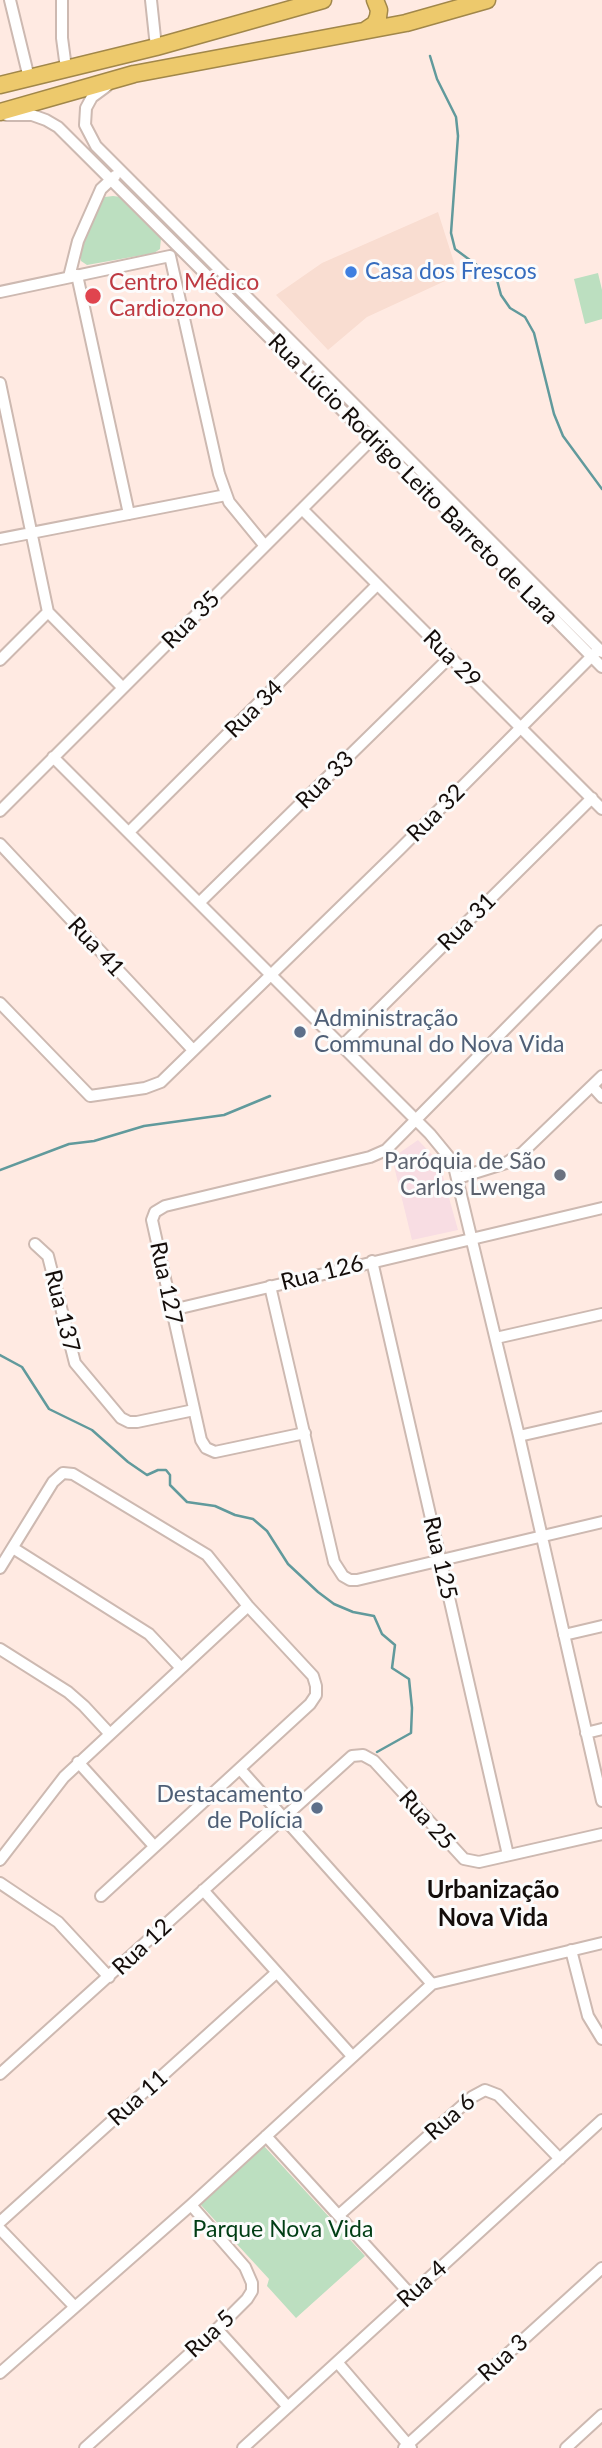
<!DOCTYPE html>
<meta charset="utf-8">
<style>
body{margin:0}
canvas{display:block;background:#ffeae2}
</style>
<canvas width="602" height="2448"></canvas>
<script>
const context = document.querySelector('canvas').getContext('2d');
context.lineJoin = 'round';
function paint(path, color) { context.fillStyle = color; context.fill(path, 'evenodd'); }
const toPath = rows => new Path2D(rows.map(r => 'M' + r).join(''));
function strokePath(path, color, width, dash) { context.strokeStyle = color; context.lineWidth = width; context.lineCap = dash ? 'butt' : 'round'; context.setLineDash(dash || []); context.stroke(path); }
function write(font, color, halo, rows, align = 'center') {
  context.font = font + ' Lato,sans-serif'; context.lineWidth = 6; context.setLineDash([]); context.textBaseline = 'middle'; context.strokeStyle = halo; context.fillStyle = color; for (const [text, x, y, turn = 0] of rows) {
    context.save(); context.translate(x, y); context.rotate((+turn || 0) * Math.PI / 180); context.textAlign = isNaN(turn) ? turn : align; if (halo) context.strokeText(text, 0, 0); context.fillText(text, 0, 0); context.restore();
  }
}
paint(toPath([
 [438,212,458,275,367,317,328,350,276,295,322,263]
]), '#f9ddd1');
paint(toPath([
 [418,1140,439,1162,458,1230,412,1240,392,1158]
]), '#f8dde3');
paint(toPath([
 [113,196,121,197,156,231,161,238,160,249,154,253,87,265,81,261,81,238,105,197],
 [598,273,602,290,602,319,585,324,574,279],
 [264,2146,365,2256,296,2318,267,2286,269,2279,200,2204]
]), '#bcdfc0');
strokePath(toPath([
 [430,56,437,79,456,117,458,136,451,233,455,249,497,280,501,295,510,308,525,317,534,333,554,414,563,436,602,489],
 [0,1170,69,1144,94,1141,144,1126,224,1115,270,1096],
 [0,1355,22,1367,49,1409,92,1430,128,1462,147,1475,158,1470,166,1470,170,1475,170,1485,187,1502,215,1506,235,1515,253,1519,267,1531,288,1564,318,1592,334,1604,353,1612,374,1616,382,1634,395,1645,392,1668,409,1679,412,1708,411,1733,377,1752]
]), '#619a9c', 2.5);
const minor = toPath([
 [10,0,29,78],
 [62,0,62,38,66,68],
 [151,0,156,47],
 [107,86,92,97,86,108,85,125,96,146,602,652],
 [6,115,32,115,46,120,58,127,372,440,446,509,602,667],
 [170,256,219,474,229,502,265,546],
 [77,275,129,514],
 [69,277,78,241,101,189,115,176],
 [0,292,170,256],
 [0,383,48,612,123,688],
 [302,509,602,809],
 [0,539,226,495],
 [0,660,48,612],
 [53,757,430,1134,453,1162,519,1436,602,1801],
 [0,811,377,434],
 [129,832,377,585],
 [0,844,193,1050],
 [199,903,450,657],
 [0,1003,90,1096,145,1088,161,1082,400,849,599,649],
 [342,1046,592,798],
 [592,1086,602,1097],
 [458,1178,506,1163,522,1153,602,1076],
 [35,1244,48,1256,75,1363,121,1418,129,1422,137,1422,194,1410],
 [372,1261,508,1855],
 [270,1286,334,1562,343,1576,350,1580,357,1580,602,1522],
 [172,1310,602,1208],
 [496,1338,602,1314],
 [305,1433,215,1452,206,1448,201,1440,152,1220,155,1212,165,1206,370,1157,386,1150,602,931],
 [519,1436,602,1417],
 [13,1548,149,1634,181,1668],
 [0,1568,53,1482,63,1473,73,1474,207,1555,248,1606,313,1676,316,1686,316,1695,310,1704,101,1896],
 [564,1635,602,1626],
 [0,1649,68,1692,84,1706,109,1733],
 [586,1733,602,1729],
 [78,1762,154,1846],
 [240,1769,432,1984],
 [0,1860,64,1777,248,1606],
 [0,1883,58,1922,109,1977],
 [203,1890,352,2056],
 [571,1950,588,2016,602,2039],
 [0,2074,352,1756,363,1755,374,1761,464,1859,479,1862,602,1834],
 [266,2136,411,2295],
 [339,2215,472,2097,485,2090,498,2095,560,2159],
 [0,2222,276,1973],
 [0,2229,74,2306],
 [217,2329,288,2407],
 [337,2362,411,2448],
 [0,2373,191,2205,432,1984,602,1943],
 [85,2448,217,2329,247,2299,252,2291,252,2283,245,2267,191,2205],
 [243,2448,602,2120],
 [404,2448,602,2268],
 [566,2448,602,2415]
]);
const highway = toPath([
 [366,30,375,24,378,17,379,10,375,0],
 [0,85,156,47,323,0],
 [0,112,134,74,406,23,487,0]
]);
strokePath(minor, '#cdb9b1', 14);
strokePath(highway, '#a1874a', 19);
strokePath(minor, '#fff', 10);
strokePath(highway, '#edc96c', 16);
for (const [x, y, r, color] of [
 [351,272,7,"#3f7fe0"],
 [93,296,9,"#e0444e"],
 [300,1032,7,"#5c6f8a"],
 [560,1175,7,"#6b7280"],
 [317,1808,7,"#5c6f8a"]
]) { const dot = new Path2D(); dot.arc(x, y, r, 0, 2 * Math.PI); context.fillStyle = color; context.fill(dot); strokePath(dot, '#fcfcfc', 2.5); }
write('23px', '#366cbe', '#fcfcfc', [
 ["Casa dos Frescos",365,272]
], 'left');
write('23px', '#be3a42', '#fcfcfc', [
 ["Centro Médico",109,283],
 ["Cardiozono",109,309]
], 'left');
write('23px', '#140d0a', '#fcfcfc', [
 ["Rua Lúcio Rodrigo Leito Barreto de Lara",413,479,45],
 ["Rua 35",191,620,-45],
 ["Rua 29",452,659,45],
 ["Rua 34",254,709,-45],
 ["Rua 33",325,780,-45],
 ["Rua 32",436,813,-45],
 ["Rua 31",467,922,-45],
 ["Rua 41",96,947,47],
 ["Rua 126",322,1273,-14],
 ["Rua 127",166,1283,78],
 ["Rua 137",62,1311,76],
 ["Rua 125",440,1558,77],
 ["Rua 25",427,1820,48],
 ["Rua 12",142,1947,-43],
 ["Rua 11",138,2098,-42],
 ["Rua 6",450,2117,-41],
 ["Rua 4",422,2284,-42],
 ["Rua 5",210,2334,-43],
 ["Rua 3",503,2358,-42]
]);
write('23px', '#4e5e75', '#fcfcfc', [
 ["Administração",314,1019],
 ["Communal do Nova Vida",314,1045],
 ["Destacamento",303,1795,"right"],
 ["de Polícia",303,1821,"right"]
], 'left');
write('23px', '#5b616d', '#fcfcfc', [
 ["Paróquia de São",546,1162],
 ["Carlos Lwenga",546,1188]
], 'right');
write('23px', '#003d14', '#fcfcfc', [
 ["Parque Nova Vida",283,2230]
]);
write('bold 24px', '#140d0a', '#fcfcfc', [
 ["Urbanização",493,1890],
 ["Nova Vida",493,1918]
]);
</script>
